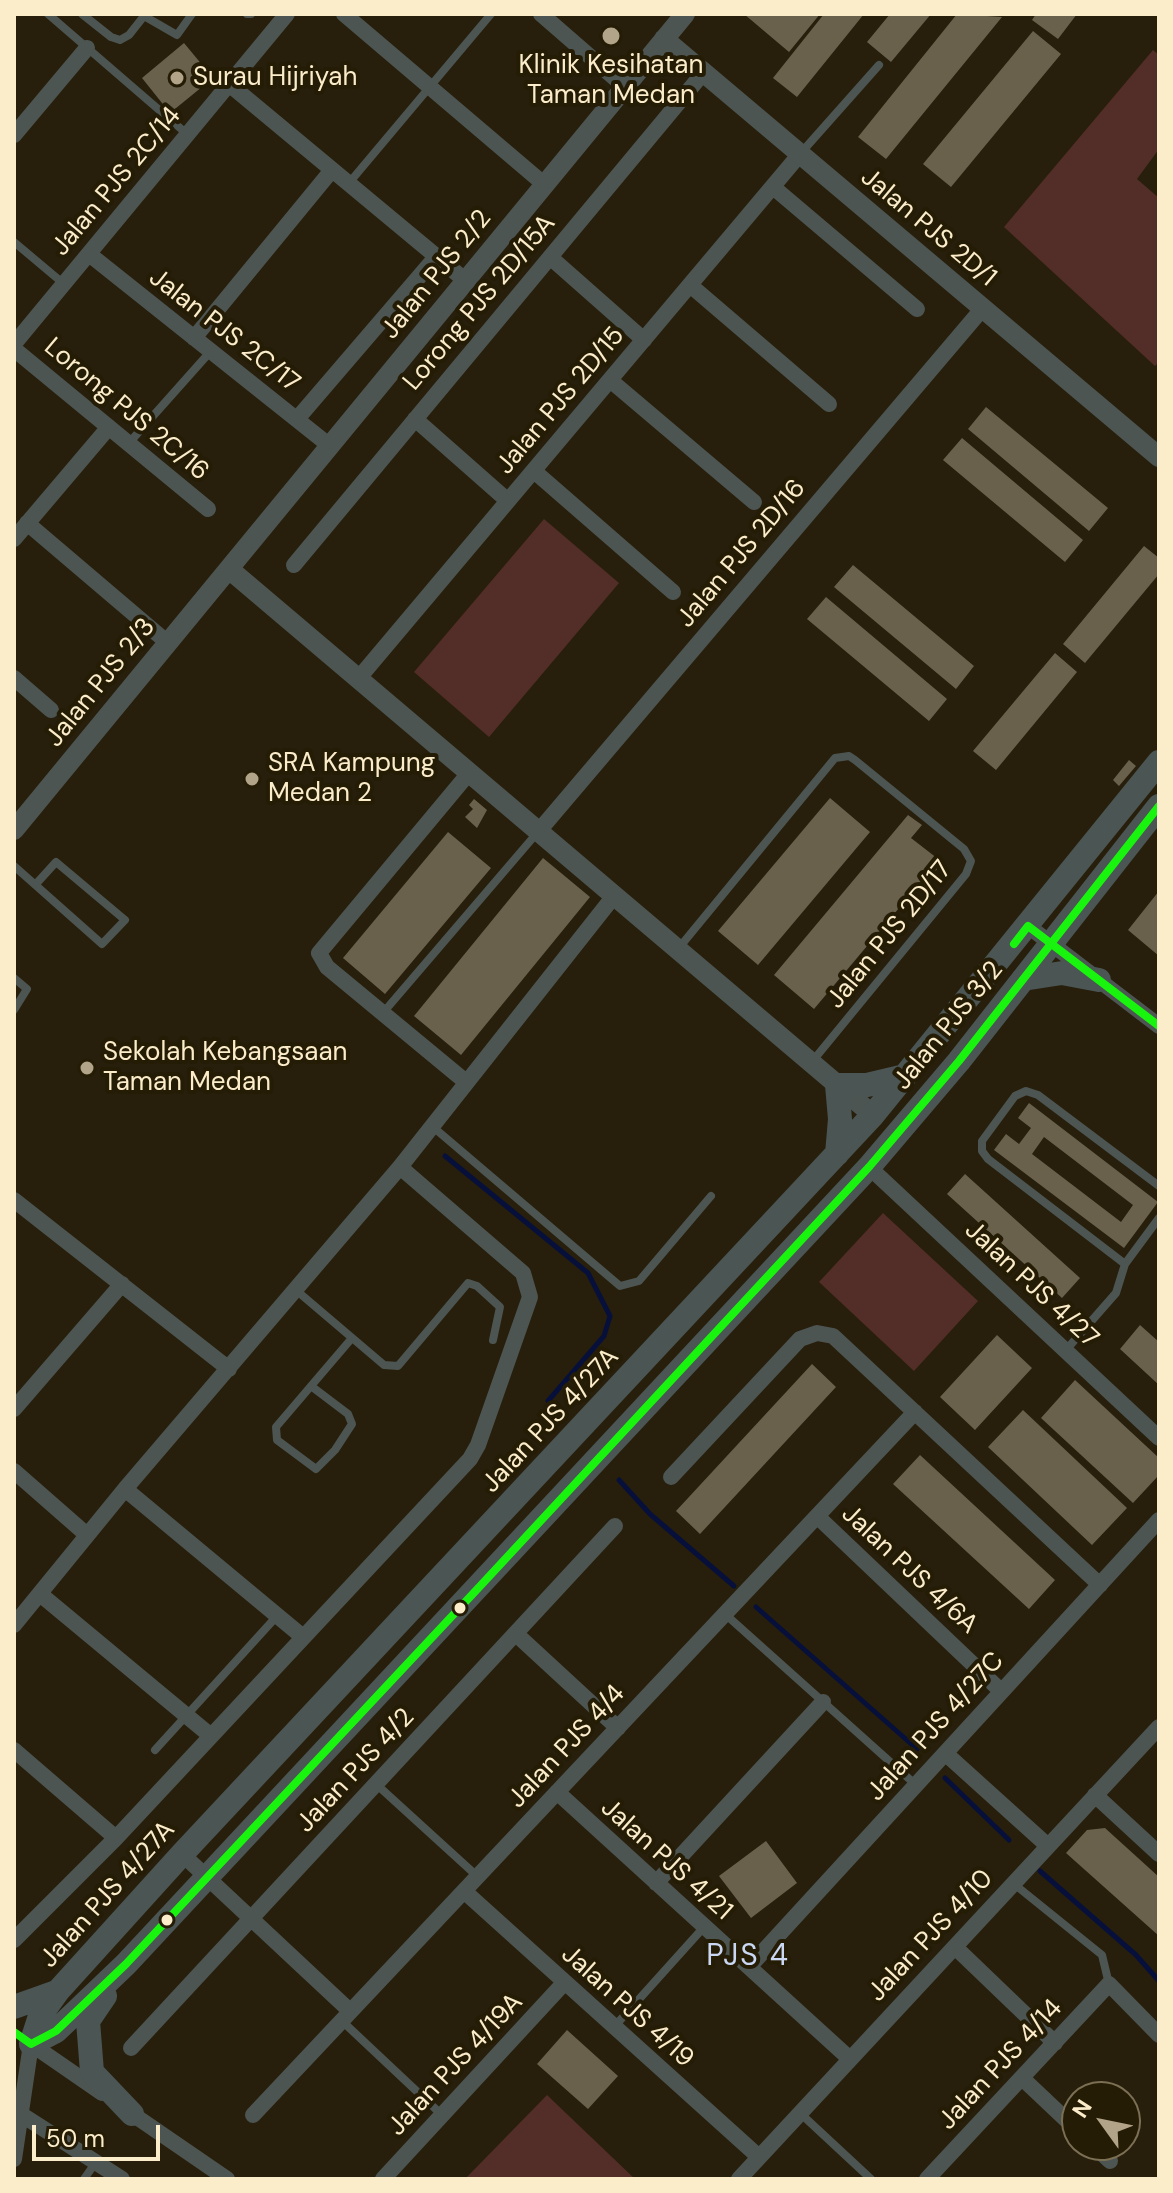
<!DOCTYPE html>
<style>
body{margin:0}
#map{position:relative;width:1173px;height:2193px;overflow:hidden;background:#271f0c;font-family:"DM Sans",sans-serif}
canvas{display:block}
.frame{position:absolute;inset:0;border:16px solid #fbecca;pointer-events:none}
.north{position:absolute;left:1061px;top:2081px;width:80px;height:80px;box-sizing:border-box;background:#251c06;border:2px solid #7b6f54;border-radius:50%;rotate:303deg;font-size:22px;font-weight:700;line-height:32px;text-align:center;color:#fbecca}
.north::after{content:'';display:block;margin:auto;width:28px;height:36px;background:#b1a488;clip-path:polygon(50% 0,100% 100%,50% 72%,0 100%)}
.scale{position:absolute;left:32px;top:2125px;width:128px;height:36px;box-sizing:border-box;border:4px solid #fbecca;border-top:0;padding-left:10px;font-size:24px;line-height:28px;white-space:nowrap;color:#fbecca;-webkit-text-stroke:6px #251c06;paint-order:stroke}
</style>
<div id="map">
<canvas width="1173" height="2193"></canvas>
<div class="frame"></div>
<div class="north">N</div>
<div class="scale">50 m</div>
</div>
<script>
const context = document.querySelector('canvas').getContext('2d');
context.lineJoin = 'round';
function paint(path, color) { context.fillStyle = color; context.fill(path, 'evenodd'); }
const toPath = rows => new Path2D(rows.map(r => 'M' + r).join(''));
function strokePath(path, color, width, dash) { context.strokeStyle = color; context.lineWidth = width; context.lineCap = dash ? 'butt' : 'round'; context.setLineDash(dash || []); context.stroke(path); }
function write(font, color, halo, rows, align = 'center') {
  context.font = font + ' "DM Sans",sans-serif'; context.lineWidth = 8; context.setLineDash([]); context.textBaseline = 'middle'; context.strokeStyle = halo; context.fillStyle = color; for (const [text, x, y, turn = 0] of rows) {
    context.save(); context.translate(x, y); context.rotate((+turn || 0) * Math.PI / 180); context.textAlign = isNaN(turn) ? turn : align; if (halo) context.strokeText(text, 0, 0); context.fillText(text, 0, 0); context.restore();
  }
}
paint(toPath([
 [1153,50,1159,55,1159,149,1137,179,1159,198,1159,362,1155,366,1004,227],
 [544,519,619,583,489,737,414,672],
 [883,1213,978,1301,914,1371,819,1282],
 [547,2095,635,2179,465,2179]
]), '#532d27');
strokePath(toPath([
 [445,1156,588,1273,610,1316,604,1336,548,1401],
 [619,1480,650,1514,734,1586],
 [756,1607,917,1749],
 [945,1778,1009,1840],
 [1040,1871,1136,1955,1159,1981]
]), '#07103a', 5);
paint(toPath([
 [744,14,820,14,789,52],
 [824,14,864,14,797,97,773,78],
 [890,14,931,14,891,62,867,42],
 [957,14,1002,17,886,159,858,137],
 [1036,14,1077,14,1058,39,1032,20],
 [1033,31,1061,54,951,187,923,164],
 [184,43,213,78,170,113,142,78],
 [986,407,1108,508,1089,531,968,429],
 [962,438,1083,540,1065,562,943,460],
 [1144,546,1159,558,1159,574,1085,663,1063,644],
 [853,565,974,666,956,689,834,587],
 [826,597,947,699,929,721,807,619],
 [1055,653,1077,672,996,770,973,751],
 [1129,760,1136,766,1119,786,1113,780],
 [830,798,870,832,758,965,718,931],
 [474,799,487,810,477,828,465,817,473,809,469,805],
 [908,815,922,825,911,838,942,862,930,879,926,876,814,1009,774,975],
 [448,832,491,868,385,994,343,958],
 [543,858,590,897,461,1055,414,1016],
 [1159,891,1159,956,1128,930],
 [1029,1103,1158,1202,1124,1248,994,1150,1006,1134,1019,1144,1031,1128,1018,1118],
 [1044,1137,1133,1205,1121,1222,1032,1154],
 [965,1174,1080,1278,1062,1298,947,1194],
 [1140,1325,1159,1342,1159,1385,1120,1349],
 [997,1335,1032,1368,975,1430,940,1397],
 [812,1364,836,1387,700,1534,676,1511],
 [1075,1380,1159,1458,1159,1475,1133,1503,1041,1418],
 [1023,1410,1127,1508,1092,1545,988,1447],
 [920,1455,1055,1580,1029,1609,893,1484],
 [1105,1828,1159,1877,1159,1936,1066,1853,1087,1830],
 [766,1841,797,1883,751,1918,719,1876],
 [567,2030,618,2076,588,2109,537,2064]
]), '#6a614c');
strokePath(toPath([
 [48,14,187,134],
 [82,14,111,37,120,40,129,35,144,16,142,14],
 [247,14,251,14],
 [144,16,177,35,192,14],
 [800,154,879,65],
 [349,183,491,14],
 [14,242,64,284],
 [129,443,210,352],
 [14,866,102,944,125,920,56,862,36,884],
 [678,949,835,758,849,756,855,760,964,849,971,861,966,874,811,1063],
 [14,978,27,989,14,1010],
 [382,1014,537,833],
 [433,1127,620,1286,639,1281,711,1196],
 [1159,1186,1038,1095,1026,1091,1015,1096,982,1141,982,1151,988,1159,1125,1264,1159,1218],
 [297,1291,384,1365,398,1366,468,1283,477,1286,500,1307,493,1340],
 [1066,1350,1116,1293,1125,1264],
 [311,1386,348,1414,352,1424,335,1450,316,1469,277,1440,276,1427,311,1386],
 [311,1386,352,1338],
 [725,1614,916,1785],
 [155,1750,277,1616],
 [376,1784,477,1876],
 [1014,1884,1102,1955,1109,1984],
 [342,2021,442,2115],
 [614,2027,704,1927],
 [800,2113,871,2179],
 [84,2179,96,2162]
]), '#4d5552', 8);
strokePath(toPath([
 [344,14,545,185],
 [541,14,625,87],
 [229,84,466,281],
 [14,135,87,48],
 [773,187,917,309],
 [89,254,330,446],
 [550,257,644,340],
 [690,285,829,404],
 [194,338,332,170],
 [14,344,287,14],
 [14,349,208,509],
 [610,380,754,502],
 [297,419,436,257],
 [415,419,508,501],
 [534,471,673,592],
 [27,523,168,643],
 [14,539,109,427],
 [294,565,704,72],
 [14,678,51,710],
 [358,679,800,154],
 [538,832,983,308],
 [1028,926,1159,1026],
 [466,1082,327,967,319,953,469,773],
 [869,1167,1159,1438],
 [14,1200,229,1369],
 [14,1409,122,1284],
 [14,1471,87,1535],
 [671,1477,800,1339,817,1333,833,1336,1100,1585],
 [125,1489,303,1637],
 [818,1517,1001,1691],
 [40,1594,211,1736],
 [14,1625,125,1489,400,1167,614,896],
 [516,1634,618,1728],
 [14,1750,116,1838],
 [945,1753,1048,1846],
 [557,1792,850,2059],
 [1095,1795,1159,1854],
 [182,1854,350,2011],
 [656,1883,823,1702],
 [464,1891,759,2157],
 [14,1940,116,1838,470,1459,478,1445,530,1297,523,1273,400,1167],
 [955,1947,1055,2043],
 [749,1967,1159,1520],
 [131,2048,615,1526],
 [1022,2078,1077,2130],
 [125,2109,227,2179],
 [22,2115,122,2179],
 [253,2115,915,1412],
 [1093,2145,1110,2161],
 [14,2159,31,2044,102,2093],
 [383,2179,564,1983],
 [739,2179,1159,1727],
 [927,2179,1109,1984,1159,2035]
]), '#4d5552', 16);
strokePath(toPath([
 [664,39,1159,457],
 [229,569,873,1115],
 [14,830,685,14]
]), '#4d5552', 20);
strokePath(toPath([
 [1023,979,1062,973,1099,980],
 [837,1154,840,1119,837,1085,867,1085,905,1076],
 [105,1996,88,2021,92,2072,132,2114],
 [14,2007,56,1992],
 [31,2044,40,2016,58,1991,182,1854,873,1115,1159,762],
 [31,2044,56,2031,126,1964,869,1167,959,1061,1159,806]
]), '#4a5554', 24);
strokePath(toPath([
 [1014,944,1028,926,1159,1026],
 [14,2032,31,2044,56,2031,126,1964,483,1583,869,1167,959,1061,1159,806]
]), '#19f40e', 8);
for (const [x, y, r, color] of [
 [611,36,10,"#b1a488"],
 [177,78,8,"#b1a488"],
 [252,779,8,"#b1a488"],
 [87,1068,8,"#b1a488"],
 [460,1608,7,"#fbecca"],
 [167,1920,7,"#fbecca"]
]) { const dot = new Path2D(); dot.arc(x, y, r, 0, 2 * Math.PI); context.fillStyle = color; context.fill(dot); strokePath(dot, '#251c06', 3); }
write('26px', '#fbecca', '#251c06', [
 ["Klinik Kesihatan",611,66,"center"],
 ["Taman Medan",611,96,"center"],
 ["Surau Hijriyah",193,78],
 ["SRA Kampung",268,764],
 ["Medan 2",268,794],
 ["Sekolah Kebangsaan",103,1053],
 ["Taman Medan",103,1083]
], 'left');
write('26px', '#fbecca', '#251c06', [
 ["Jalan PJS 2C/14",117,182,-50],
 ["Jalan PJS 2D/1",928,228,40],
 ["Jalan PJS 2/2",437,275,-51],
 ["Lorong PJS 2D/15A",480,303,-50],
 ["Jalan PJS 2C/17",224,331,38],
 ["Jalan PJS 2D/15",561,401,-50],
 ["Lorong PJS 2C/16",126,410,40],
 ["Jalan PJS 2D/16",742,554,-50],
 ["Jalan PJS 2/3",101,683,-51],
 ["Jalan PJS 2D/17",890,935,-51],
 ["Jalan PJS 3/2",949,1026,-51],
 ["Jalan PJS 4/27",1031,1285,43],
 ["Jalan PJS 4/27A",551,1421,-47],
 ["Jalan PJS 4/6A",909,1570,43],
 ["Jalan PJS 4/27C",936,1727,-48],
 ["Jalan PJS 4/4",567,1747,-47],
 ["Jalan PJS 4/2",356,1771,-47],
 ["Jalan PJS 4/21",666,1860,42],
 ["Jalan PJS 4/27A",108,1895,-48],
 ["Jalan PJS 4/10",931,1936,-47],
 ["Jalan PJS 4/19",627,2007,42],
 ["Jalan PJS 4/19A",456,2065,-47],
 ["Jalan PJS 4/14",1001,2065,-47]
]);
context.letterSpacing = '2px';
write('30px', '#cad7f2', '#251c06', [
 ["PJS 4",748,1957]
]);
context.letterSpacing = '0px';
</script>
